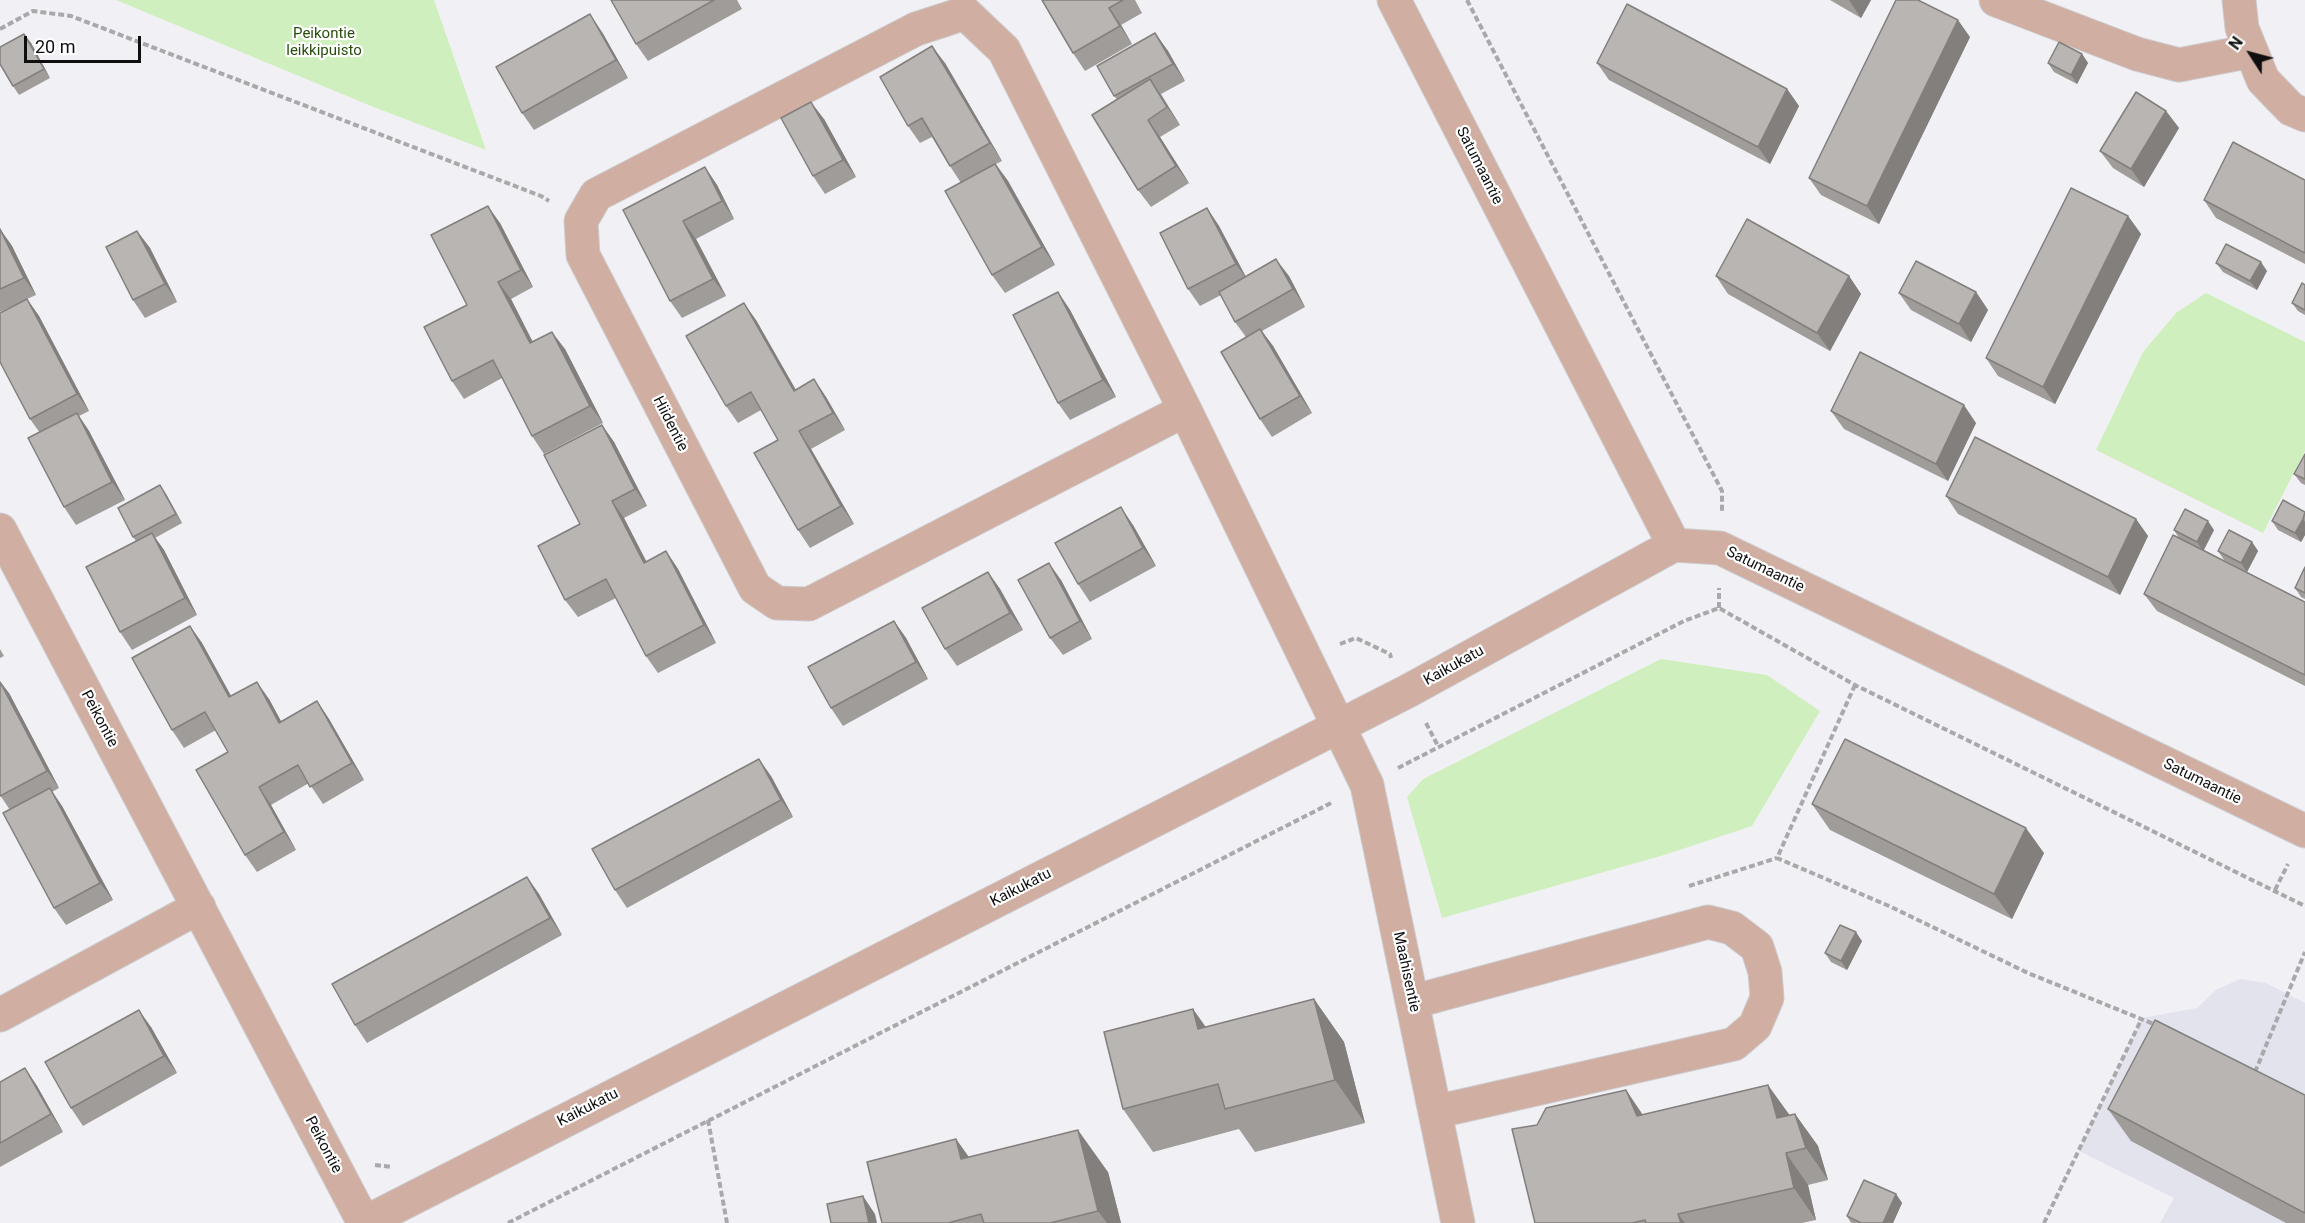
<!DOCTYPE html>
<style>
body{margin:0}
#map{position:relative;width:2305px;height:1223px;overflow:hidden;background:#f1f1f5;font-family:Roboto,sans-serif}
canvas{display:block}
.north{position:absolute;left:2221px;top:24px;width:60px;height:60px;-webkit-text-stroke:4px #fff;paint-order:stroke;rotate:306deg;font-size:16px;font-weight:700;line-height:24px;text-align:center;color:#0f0f10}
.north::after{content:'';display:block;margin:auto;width:21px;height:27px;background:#0f0f10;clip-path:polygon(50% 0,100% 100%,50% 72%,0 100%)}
.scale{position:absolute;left:24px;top:36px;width:117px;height:27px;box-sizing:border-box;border:3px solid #0f0f10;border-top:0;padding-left:8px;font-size:18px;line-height:21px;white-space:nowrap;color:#0f0f10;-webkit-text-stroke:4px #fff;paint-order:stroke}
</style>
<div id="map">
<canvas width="2305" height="1223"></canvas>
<div class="north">N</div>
<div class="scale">20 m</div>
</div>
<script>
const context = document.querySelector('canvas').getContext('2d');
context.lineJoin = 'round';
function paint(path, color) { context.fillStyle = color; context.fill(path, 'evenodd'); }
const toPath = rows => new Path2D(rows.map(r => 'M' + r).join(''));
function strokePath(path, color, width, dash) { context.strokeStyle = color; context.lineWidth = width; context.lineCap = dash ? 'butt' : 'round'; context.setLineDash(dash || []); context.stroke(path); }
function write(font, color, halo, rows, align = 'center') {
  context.font = font + ' Roboto,sans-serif'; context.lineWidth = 4.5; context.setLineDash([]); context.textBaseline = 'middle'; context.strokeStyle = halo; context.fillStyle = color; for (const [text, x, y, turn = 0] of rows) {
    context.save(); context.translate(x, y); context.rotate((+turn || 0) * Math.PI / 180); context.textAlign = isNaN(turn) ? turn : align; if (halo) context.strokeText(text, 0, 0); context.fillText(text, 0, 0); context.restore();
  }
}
paint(toPath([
 [2240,979,2266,983,2305,1003,2305,1223,2160,1223,2174,1198,2079,1151,2142,1018,2197,1008,2216,990]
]), '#e2e3ed');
paint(toPath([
 [116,0,434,0,486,150,371,106],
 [2206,293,2305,342,2305,451,2263,533,2096,450,2143,352,2176,313],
 [1661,659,1767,675,1820,711,1752,826,1664,855,1442,918,1407,797,1423,779]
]), '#cfefbe');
const minor = toPath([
 [1394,0,1674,545],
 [1996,0,2137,54,2179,65,2251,51],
 [2239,0,2242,28,2263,80,2291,109,2305,115],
 [1185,410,809,604,777,603,755,588,583,255,581,221,596,195,916,29,965,13,1004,50,1185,410,1367,785,1458,1223],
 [0,530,364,1223,1408,691,1674,545],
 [1674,545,1720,548,2305,831],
 [1412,1002,1708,922,1732,928,1757,947,1765,972,1767,998,1755,1026,1734,1044,1435,1112],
 [0,1015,199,907]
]);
strokePath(minor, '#cdcdd0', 35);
strokePath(toPath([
 [1467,0,1722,491,1722,512],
 [0,29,33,11,71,16,541,196,549,201],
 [1719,608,1719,588],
 [1340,644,1356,638,1390,654,1391,658],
 [1855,685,1777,858,1889,906,2028,973,2156,1025],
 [1426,723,1438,746],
 [1398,768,1684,621,1719,608,1855,685,2305,906],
 [1689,886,1777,858],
 [2275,890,2288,864],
 [2255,1072,2305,952],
 [708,1120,727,1223],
 [375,1165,392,1167],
 [508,1223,1333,802],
 [2044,1223,2142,1018]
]), '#a9a9ac', 4, [6, 3]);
strokePath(minor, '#d0aea2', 33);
paint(toPath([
 [611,0,737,0,742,9,648,61,636,44],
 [1042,0,1135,0,1142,13,1121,25,1132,44,1085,71,1073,53],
 [1830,0,1871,0,1861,18],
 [602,32,628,78,534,130,522,113],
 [1155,33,1168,51,1185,81,1161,94,1180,125,1160,137,1189,183,1151,207,1138,190,1117,99,1114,96],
 [24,34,31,43,50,78,19,95,13,86],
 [1970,37,1879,224,1821,195,1809,178],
 [2082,54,2088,63,2077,84,2054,72,2048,63],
 [945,63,1002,161,996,164,1008,181,1055,265,1005,293,992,275,961,183,950,166,932,137,920,143,908,126],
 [1597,63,1787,89,1799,106,1770,164,1609,80],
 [2166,111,2179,128,2144,187,2113,168,2100,151],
 [824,119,856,177,825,194,813,176],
 [705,167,717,185,734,219,696,239,726,296,682,318,670,301,623,210],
 [2305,180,2305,264,2216,218,2204,200],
 [1207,208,1219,226,1246,277,1289,276,1305,307,1262,331,1273,346,1312,413,1272,437,1260,419,1246,337,1235,322,1221,295,1200,306,1188,289],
 [2128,216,2141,234,2055,404,1998,376,1986,358],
 [500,223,533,287,511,299,533,342,565,349,603,423,544,454,532,436,502,378,464,399,452,381,467,305],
 [0,229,12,246,36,295,27,299,39,316,89,411,79,416,89,431,125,500,76,525,64,507,40,433,30,419,17,304,0,312],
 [137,231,150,248,177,302,145,318,133,300],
 [2216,263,2267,271,2257,290,2223,272],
 [1716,276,1849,276,1861,294,1830,351,1728,294],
 [2305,285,2305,315,2298,311,2292,303],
 [1058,292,1070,310,1116,397,1070,420,1058,403],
 [1976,292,1988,310,1971,342,1911,310,1899,293],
 [756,320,796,390,814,379,826,397,845,430,811,449,854,524,810,548,798,530,778,440,761,410,738,423,726,406],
 [1831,411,1976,423,1948,481,1844,429],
 [602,425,614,442,647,506,624,518,646,562,666,551,678,569,716,643,658,673,646,656,616,598,578,617,565,600,580,524],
 [2305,454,2305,485,2301,483,2294,474],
 [160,485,166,494,182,523,155,538,164,550,197,615,132,650,120,632,136,541,133,537],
 [1946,496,2136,519,2148,536,2120,595,1958,514],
 [2305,512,2305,535,2301,542,2278,530,2272,521],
 [1133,525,1156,566,1090,602,1078,584],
 [2174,530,2214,530,2204,550,2305,602,2305,686,2157,611,2144,594,2179,538],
 [2252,542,2258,551,2247,572,2224,560,2218,551],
 [2305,567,2305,599,2301,597,2295,588],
 [988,572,1000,589,1023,630,957,666,945,649],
 [1061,580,1092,639,1063,655,1050,638],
 [894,621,906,638,928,679,843,726,831,708],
 [190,626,202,643,231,696,269,699,281,721,317,701,329,719,364,780,323,804,309,783,271,805,296,850,257,872,245,855,228,752,216,730,184,748,172,730],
 [0,649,4,656,0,658],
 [9,693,59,788,52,792,62,806,113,900,66,925,54,908,10,810,0,795],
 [771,776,793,817,627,908,615,890],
 [1812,804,2044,853,2012,919,1830,830],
 [527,877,539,894,562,935,367,1043,355,1025],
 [1862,941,1847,970,1831,962,1825,953],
 [1314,999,1344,1042,1365,1123,1255,1152,1239,1129,1153,1152,1123,1109,1206,1027],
 [151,1027,177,1073,83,1126,71,1108],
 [25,1068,37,1086,63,1132,0,1167,0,1082],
 [1626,1090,1643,1115,1790,1115,1795,1114,1818,1146,1828,1180,1808,1185,1816,1220,1802,1223,1535,1223],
 [2305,1095,2305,1223,2286,1223,2131,1141,2108,1109],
 [956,1139,969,1157,1108,1172,1121,1223,882,1223],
 [1896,1194,1902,1203,1893,1223,1851,1223,1847,1216]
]), '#9f9c9a');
paint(toPath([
 [1849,0,1871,0,1861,18],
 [1109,8,1121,25,1132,44,1120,26],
 [590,14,602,32,628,78,616,60],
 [1958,20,1970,37,1879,224,1867,206],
 [1155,33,1168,51,1185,81,1173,64],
 [24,34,31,43,50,78,44,69],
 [932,46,945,63,1002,161,990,143],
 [2082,54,2088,63,2077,84,2071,75],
 [1150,79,1162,97,1180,125,1167,107],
 [1787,89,1799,106,1770,164,1758,147],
 [811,102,824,119,856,177,843,160],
 [2166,111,2179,128,2144,187,2131,169],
 [1148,120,1160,137,1189,183,1176,166],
 [995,164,1008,181,1055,265,1042,247],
 [705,167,717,185,734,219,722,201],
 [488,206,500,223,533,287,521,270],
 [1207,208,1219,226,1248,281,1236,264],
 [2128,216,2141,234,2055,404,2043,387],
 [683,221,696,239,726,296,713,279],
 [0,229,12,246,36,295,24,278],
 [137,231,150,248,177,302,165,284],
 [1276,259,1289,276,1305,307,1293,289],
 [2261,262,2267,271,2257,290,2250,281],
 [1849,276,1861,294,1830,351,1817,333],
 [498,282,511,299,542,361,530,343],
 [1058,292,1070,310,1116,397,1103,380],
 [1976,292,1988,310,1971,342,1959,324],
 [27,299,39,316,89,411,77,394],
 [744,303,756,320,806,408,794,391],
 [1260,329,1273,346,1312,413,1300,396],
 [552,332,565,349,603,423,590,406],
 [814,379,826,397,845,430,833,413],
 [1964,405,1976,423,1948,481,1936,464],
 [77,413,89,431,125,500,112,482],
 [602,425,614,442,647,506,635,489],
 [799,431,811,449,854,524,841,506],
 [160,485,166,494,182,523,176,514],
 [612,501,624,518,656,580,644,563],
 [1121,507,1133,525,1156,566,1143,548],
 [2136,519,2148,536,2120,595,2108,577],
 [2303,519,2305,522,2305,535,2301,542,2295,533],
 [2208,521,2214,530,2203,551,2197,542],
 [152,533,164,550,197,615,185,598],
 [2252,542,2258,551,2247,572,2241,563],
 [666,551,678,569,716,643,704,625],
 [1049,563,1061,580,1092,639,1080,621],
 [988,572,1000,589,1023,630,1010,613],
 [894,621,906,638,928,679,916,662],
 [190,626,202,643,241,714,229,697],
 [0,681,9,693,59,788,47,771],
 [257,682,269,699,291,740,279,723],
 [317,701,329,719,364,780,352,763],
 [759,759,771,776,793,817,781,800],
 [259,787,271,805,296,850,284,832],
 [50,788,62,806,113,900,100,883],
 [2026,828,2044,853,2012,919,1994,894],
 [527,877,539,894,562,935,550,918],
 [1856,932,1862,941,1847,970,1841,961],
 [1314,999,1344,1042,1365,1123,1335,1080],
 [1193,1009,1223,1051,1198,1029],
 [139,1010,151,1027,177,1073,164,1056],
 [25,1068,37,1086,63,1132,51,1114],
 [1768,1085,1791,1117,1800,1150,1777,1118],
 [1626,1090,1648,1123,1637,1116],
 [1795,1114,1818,1146,1828,1180,1806,1148],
 [1078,1130,1108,1172,1121,1223,1107,1223,1098,1211],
 [956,1139,986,1182,961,1159],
 [1786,1153,1808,1185,1816,1220,1794,1188],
 [1896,1194,1902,1203,1893,1223,1883,1223],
 [863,1196,875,1214,877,1223,869,1223],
 [1678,1214,1685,1223,1681,1223]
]), '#827f7d');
const building = toPath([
 [611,0,714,0,636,44,611,0],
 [1042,0,1123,0,1109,8,1120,26,1073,53,1042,0],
 [1896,0,1918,0,1958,20,1867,206,1809,178,1896,0],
 [1627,4,1787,89,1758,147,1597,63,1627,4],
 [590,14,616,60,522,113,496,67,590,14],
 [1155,33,1173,64,1114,96,1097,66,1155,33],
 [24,34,44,69,13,86,0,64,0,47,24,34],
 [2059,42,2082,54,2071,75,2048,63,2059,42],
 [932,46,990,143,950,166,922,118,908,126,880,77,932,46],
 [1150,79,1167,107,1148,120,1176,166,1138,190,1092,115,1150,79],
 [2136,92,2166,111,2131,169,2100,151,2136,92],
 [811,102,843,160,813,176,781,118,811,102],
 [2233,142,2305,180,2305,253,2204,200,2233,142],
 [995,164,1042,247,992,275,945,191,995,164],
 [705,167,722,201,683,221,713,279,670,301,623,210,705,167],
 [2071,188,2128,216,2043,387,1986,358,2071,188],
 [488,206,521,270,498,282,530,343,552,332,590,406,532,436,493,360,452,381,424,327,467,305,431,235,488,206],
 [1207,208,1236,264,1188,289,1160,233,1207,208],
 [1747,219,1849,276,1817,333,1716,276,1747,219],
 [0,229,24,278,0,289,0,229],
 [137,231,165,284,133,300,106,247,137,231],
 [2226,244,2261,262,2250,281,2216,263,2226,244],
 [1276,259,1293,289,1235,322,1219,292,1276,259],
 [1916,261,1976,292,1959,324,1899,293,1916,261],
 [2302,283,2305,285,2305,310,2292,303,2302,283],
 [1058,292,1103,380,1058,403,1013,315,1058,292],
 [27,299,77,394,30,419,0,362,0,313,27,299],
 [744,303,794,391,814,379,833,413,799,431,841,506,798,530,754,453,778,440,751,392,726,406,686,336,744,303],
 [1260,329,1300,396,1260,419,1221,352,1260,329],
 [1860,352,1964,405,1936,464,1831,411,1860,352],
 [77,413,112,482,64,507,28,438,77,413],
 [602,425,635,489,612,501,644,563,666,551,704,625,646,656,606,579,565,600,538,546,580,524,544,455,602,425],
 [1975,437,2136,519,2108,577,1946,496,1975,437],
 [2305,454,2305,479,2294,474,2305,454],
 [160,485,176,514,133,537,118,508,160,485],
 [2283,500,2305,512,2303,519,2295,533,2272,521,2283,500],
 [1121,507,1143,548,1078,584,1055,543,1121,507],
 [2185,509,2208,521,2197,542,2174,530,2185,509],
 [2229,530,2252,542,2241,563,2218,551,2229,530],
 [152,533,185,598,120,632,86,567,152,533],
 [2173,535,2305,602,2305,675,2144,594,2173,535],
 [1049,563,1080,621,1050,638,1018,580,1049,563],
 [2305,567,2305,593,2295,588,2305,567],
 [988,572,1010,613,945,649,922,608,988,572],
 [894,621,916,662,831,708,808,667,894,621],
 [190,626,229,697,257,682,279,723,317,701,352,763,310,787,298,765,259,787,284,832,245,855,196,770,228,752,205,712,172,730,132,658,190,626],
 [0,682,47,771,0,796,0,682],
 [1845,739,2026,828,1994,894,1812,804,1845,739],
 [759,759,781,800,615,890,592,849,759,759],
 [50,788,100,883,54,908,3,813,50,788],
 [527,877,550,918,355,1025,332,984,527,877],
 [1840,925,1856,932,1841,961,1825,953,1840,925],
 [1314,999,1335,1080,1225,1109,1218,1084,1123,1109,1104,1032,1193,1009,1198,1029,1314,999],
 [139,1010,164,1056,71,1108,45,1062,139,1010],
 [2155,1020,2305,1095,2305,1213,2108,1109,2155,1020],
 [25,1068,51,1114,0,1143,0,1082,25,1068],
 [1768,1085,1777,1118,1795,1114,1806,1148,1786,1153,1794,1188,1678,1214,1681,1223,1646,1223,1645,1220,1632,1223,1535,1223,1512,1129,1537,1125,1546,1108,1626,1090,1637,1116,1768,1085],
 [1078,1130,1098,1211,1050,1223,984,1223,981,1214,948,1223,882,1223,867,1162,956,1139,961,1159,1078,1130],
 [1864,1180,1896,1194,1883,1223,1861,1223,1847,1216,1864,1180],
 [863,1196,869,1223,831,1223,827,1204,863,1196]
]);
paint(building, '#b9b5b3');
strokePath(building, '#827f7d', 1.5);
write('15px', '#294d0d', '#fff', [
 ["Peikontie",324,34],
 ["leikkipuisto",324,51]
]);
write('15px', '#0f0f10', '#fff', [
 ["Satumaantie",1479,166,63],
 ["Hiidentie",670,424,63],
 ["Satumaantie",1765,570,26],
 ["Kaikukatu",1454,666,-29],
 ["Peikontie",99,719,62],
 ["Satumaantie",2202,782,26],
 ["Kaikukatu",1021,888,-27],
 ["Maahisentie",1406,972,78],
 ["Kaikukatu",588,1108,-27],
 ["Peikontie",323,1145,62]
]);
</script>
